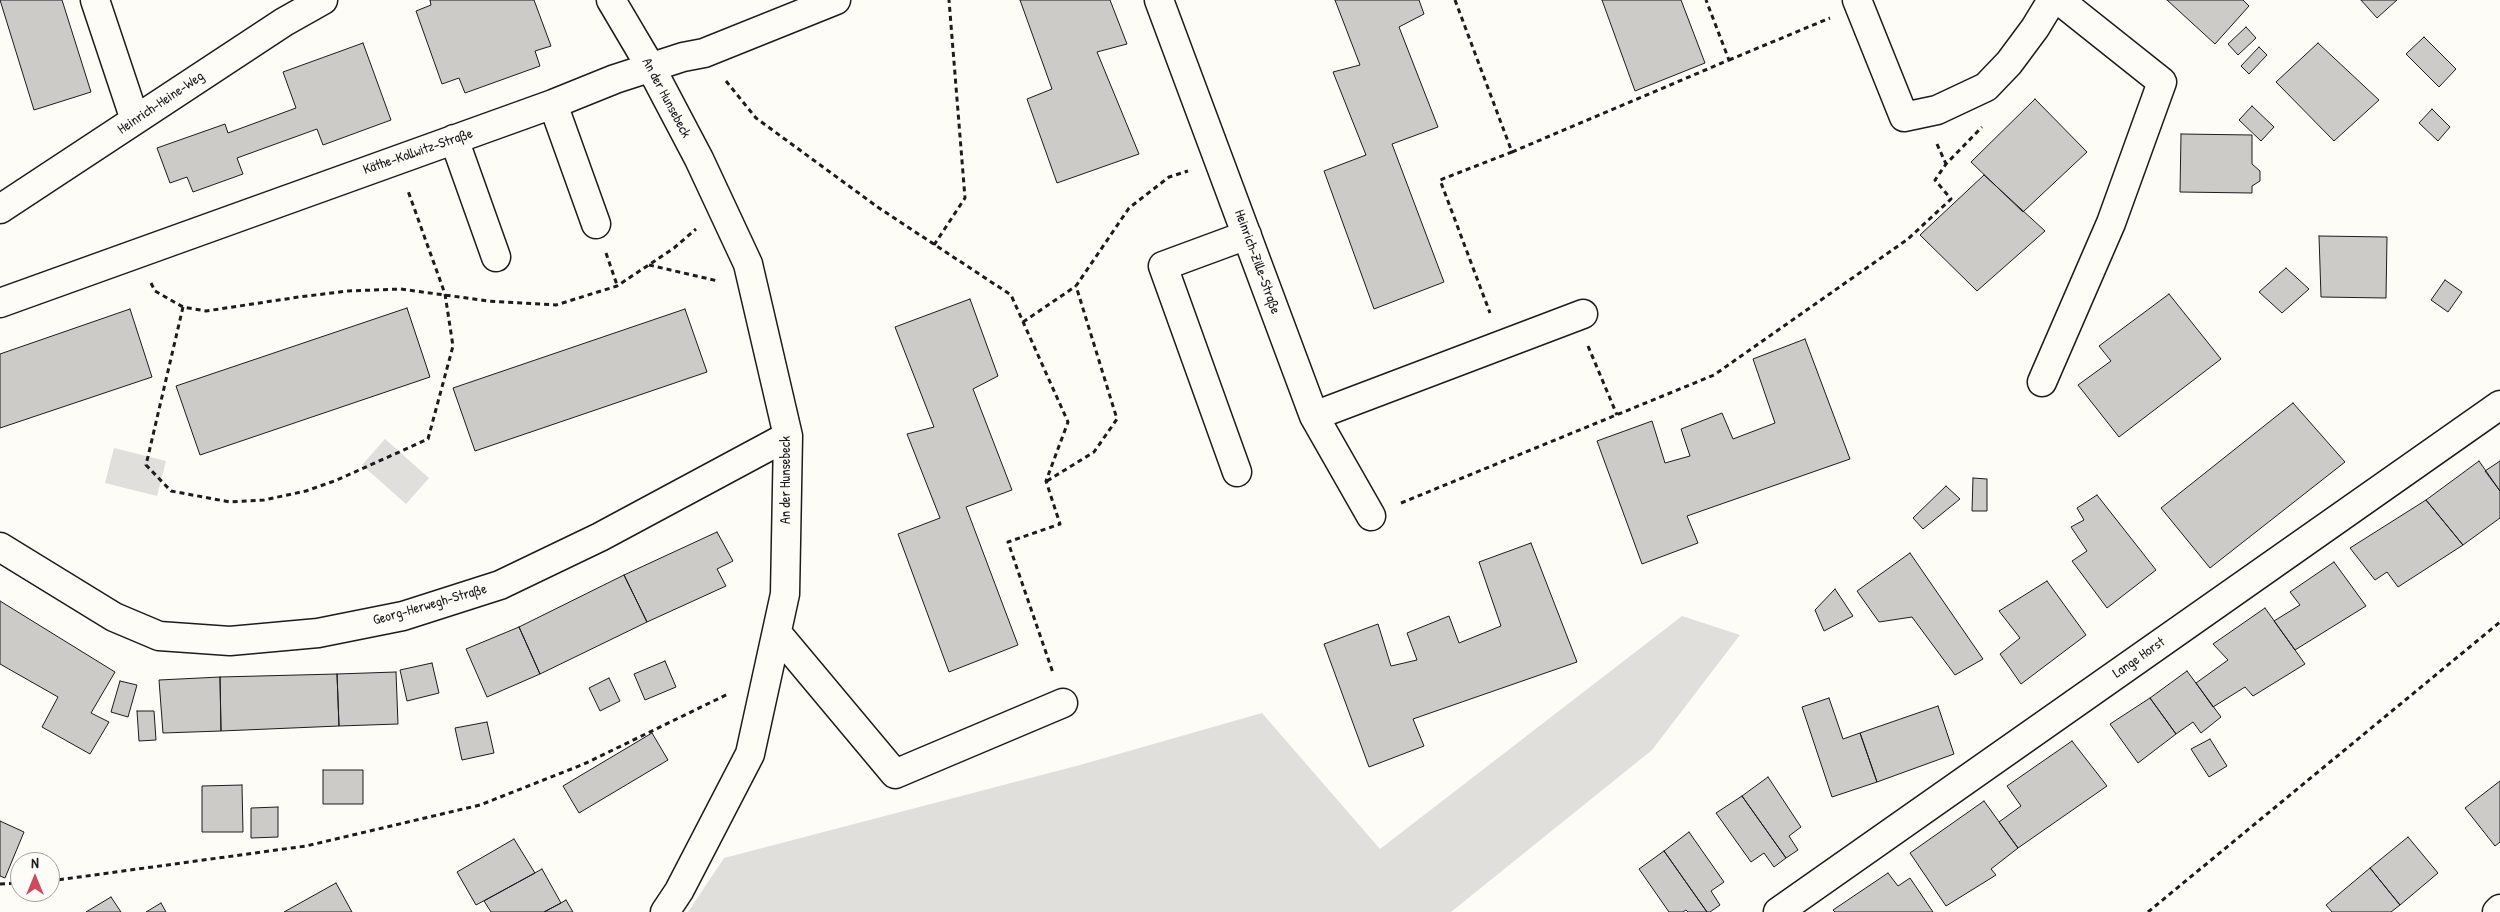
<!DOCTYPE html>
<meta charset="utf-8">
<style>
body{margin:0}
#map{position:relative;width:2500px;height:912px;overflow:hidden;background:#fdfcf7;font-family:"Patrick Hand",sans-serif}
canvas{display:block}
.north{position:absolute;left:10px;top:852px;width:50px;height:50px;box-sizing:border-box;background:#fdfcf7;border:1px solid #a3a29f;border-radius:50%;rotate:0deg;font-size:14px;font-weight:700;line-height:20px;text-align:center;color:#1c1c1c}
.north::after{content:'';display:block;margin:auto;width:18px;height:22px;background:#d1495b;clip-path:polygon(50% 0,100% 100%,50% 72%,0 100%)}
</style>
<div id="map">
<canvas width="2500" height="912"></canvas>
<div class="north">N</div>
</div>
<script>
const context = document.querySelector('canvas').getContext('2d');
context.lineJoin = 'round';
function paint(path, color) { context.fillStyle = color; context.fill(path, 'evenodd'); }
const toPath = rows => new Path2D(rows.map(r => 'M' + r).join(''));
function strokePath(path, color, width, dash) { context.strokeStyle = color; context.lineWidth = width; context.lineCap = dash ? 'butt' : 'round'; context.setLineDash(dash || []); context.stroke(path); }
function write(font, color, halo, rows, align = 'center') {
  context.font = font + ' "Patrick Hand",sans-serif'; context.lineWidth = 5; context.setLineDash([]); context.textBaseline = 'middle'; context.strokeStyle = halo; context.fillStyle = color; for (const [text, x, y, turn = 0] of rows) {
    context.save(); context.translate(x, y); context.rotate((+turn || 0) * Math.PI / 180); context.textAlign = isNaN(turn) ? turn : align; if (halo) context.strokeText(text, 0, 0); context.fillText(text, 0, 0); context.restore();
  }
}
paint(toPath([
 [385,439,429,478,406,504,362,465],
 [114,448,166,461,157,496,105,483],
 [1682,616,1740,635,1652,750,1451,912,688,912,724,858,1080,765,1262,713,1380,849]
]), '#e0dfdb');
const building = toPath([
 [0,0,62,0,91,92,34,110,0,0],
 [430,0,534,0,551,46,535,51,540,66,465,93,459,78,442,84,416,11,431,5,430,0],
 [1020,0,1110,0,1127,44,1097,52,1139,154,1057,183,1027,99,1052,89,1020,0],
 [1335,0,1419,0,1424,14,1399,27,1438,127,1392,144,1444,282,1374,309,1324,171,1366,155,1333,72,1360,65,1335,0],
 [1602,0,1681,0,1705,63,1635,91,1602,0],
 [2167,0,2243,0,2249,6,2215,44,2167,0],
 [2361,0,2397,0,2377,18,2361,0],
 [2246,27,2256,38,2238,55,2228,44,2246,27],
 [2424,37,2456,69,2439,87,2406,54,2424,37],
 [363,43,391,120,323,145,317,129,237,158,243,174,193,192,187,177,170,183,157,148,225,124,228,133,296,108,283,72,363,43],
 [2318,43,2379,100,2334,141,2276,82,2318,43],
 [2259,47,2267,55,2249,74,2241,66,2259,47],
 [2035,99,2087,152,2023,212,1971,162,2035,99],
 [2252,106,2274,127,2261,141,2239,120,2252,106],
 [2432,109,2450,127,2438,141,2419,123,2432,109],
 [2181,134,2252,135,2252,164,2260,171,2260,181,2252,186,2252,193,2180,192,2181,134],
 [1984,175,2045,231,1977,291,1920,235,1984,175],
 [2319,236,2387,237,2386,298,2321,297,2319,236],
 [2286,268,2309,289,2282,313,2259,292,2286,268],
 [2445,280,2462,292,2448,312,2431,300,2445,280],
 [2169,294,2221,359,2119,437,2078,385,2111,361,2099,346,2169,294],
 [970,299,998,376,973,389,1012,490,966,507,1018,645,949,672,898,534,940,518,907,434,934,427,895,327,970,299],
 [407,308,430,377,200,455,176,386,407,308],
 [130,309,152,377,0,428,0,354,130,309],
 [685,309,707,372,475,451,453,388,685,309],
 [1805,339,1850,459,1687,516,1698,543,1642,564,1597,441,1652,421,1665,463,1690,456,1681,429,1722,413,1733,439,1775,423,1753,359,1805,339],
 [2293,403,2345,462,2210,568,2161,508,2293,403],
 [2479,461,2500,491,2500,518,2463,545,2426,500,2479,461],
 [2500,461,2500,491,2485,471,2500,461],
 [1973,478,1987,479,1987,511,1972,511,1973,478],
 [1946,486,1960,499,1923,529,1913,518,1946,486],
 [2097,495,2156,570,2107,608,2072,561,2087,551,2071,527,2084,520,2077,508,2097,495],
 [2426,500,2463,545,2398,587,2387,572,2375,580,2350,548,2426,500],
 [717,532,733,561,717,569,726,586,647,622,624,575,717,532],
 [1531,543,1577,662,1413,719,1424,746,1369,767,1324,644,1378,624,1391,666,1417,660,1407,633,1449,616,1459,643,1501,626,1479,562,1531,543],
 [1910,553,1983,659,1955,675,1912,617,1879,622,1857,591,1910,553],
 [2334,562,2366,606,2295,650,2274,621,2300,605,2290,592,2334,562],
 [624,575,647,622,540,674,519,627,624,575],
 [2047,581,2086,635,2021,684,2000,654,2020,638,1999,611,2047,581],
 [1835,589,1853,616,1824,631,1815,610,1835,589],
 [0,601,115,672,91,713,109,722,90,754,42,727,58,697,0,664,0,601],
 [2265,608,2305,664,2253,696,2245,687,2213,707,2196,683,2228,660,2213,644,2265,608],
 [519,627,540,674,487,697,466,649,519,627],
 [665,661,676,687,645,700,634,674,665,661],
 [432,663,439,693,407,701,400,670,432,663],
 [2187,671,2221,717,2201,733,2193,722,2176,734,2150,698,2187,671],
 [396,672,398,724,339,726,337,674,396,672],
 [337,674,339,726,221,731,220,677,337,674],
 [220,677,221,731,163,733,159,680,220,677],
 [609,678,620,701,600,711,589,688,609,678],
 [120,681,137,685,128,717,111,712,120,681],
 [1829,698,1843,739,1860,733,1877,782,1832,797,1802,707,1829,698],
 [2150,698,2176,734,2138,763,2110,724,2150,698],
 [1938,706,1954,754,1877,782,1860,733,1938,706],
 [137,711,154,711,156,740,139,741,137,711],
 [487,722,494,753,462,760,455,728,487,722],
 [652,733,668,760,579,813,563,786,652,733],
 [2210,739,2227,766,2209,777,2191,749,2210,739],
 [2072,741,2107,786,2018,848,1999,822,2021,806,2007,786,2072,741],
 [323,770,363,770,363,804,323,804,323,770],
 [1768,777,1801,827,1789,836,1798,850,1786,858,1742,796,1768,777],
 [2500,781,2500,842,2495,846,2465,808,2500,781],
 [242,785,243,832,202,832,202,786,242,785],
 [1742,796,1786,858,1774,867,1764,853,1751,862,1716,813,1742,796],
 [1984,801,2018,848,1991,869,1996,875,1946,906,1910,853,1984,801],
 [278,807,278,837,251,838,251,808,278,807],
 [0,821,24,832,5,878,0,876,0,821],
 [1689,832,1724,882,1711,891,1720,905,1710,912,1707,912,1664,851,1689,832],
 [2408,837,2438,873,2400,905,2370,868,2408,837],
 [514,839,535,873,476,905,457,872,514,839],
 [1664,851,1707,912,1688,912,1686,910,1683,912,1669,912,1639,869,1664,851],
 [2370,868,2400,905,2391,912,2332,912,2326,905,2370,868],
 [542,869,561,903,544,912,491,912,484,901,542,869],
 [1888,873,1898,886,1910,878,1933,912,1835,912,1833,910,1888,873],
 [336,883,352,912,284,912,336,883],
 [111,897,121,912,86,912,111,897],
 [566,900,573,912,544,912,561,903,566,900],
 [161,903,166,912,146,912,161,903]
]);
paint(building, '#cccbc8');
strokePath(building, '#1c1c1c', 1);
const minor = toPath([
 [95,0,135,120],
 [611,0,650,66,699,159,748,264,788,436,785,594,750,754,679,891,665,912],
 [1159,0,1314,416,1371,516],
 [1857,0,1904,117,1937,110,1986,87,2009,63,2035,28,2052,0],
 [553,104,596,224],
 [454,139,496,257],
 [0,209,284,22,323,0],
 [0,303,553,104,615,79,683,57,704,53,836,0],
 [2042,382,2111,223,2162,82,2059,0],
 [1314,416,1583,314],
 [1237,472,1163,266,1247,235],
 [0,547,114,617,159,636,230,641,318,633,403,616,500,585,600,537,788,436],
 [777,633,895,774,1063,703],
 [1778,912,2500,405],
 [2497,912,2500,909]
]);
strokePath(minor, '#1c1c1c', 31);
strokePath(toPath([
 [1455,0,1512,152,1440,180,1490,313],
 [1729,60,1830,18],
 [726,81,756,118,879,208,1011,295,1068,422,1046,481,1060,524,1008,542,1053,673],
 [1937,144,1946,164],
 [1512,152,1729,60,1706,0],
 [934,245,965,198,949,0],
 [606,253,617,285],
 [649,265,718,281],
 [151,283,155,291,183,307,206,311,299,297,348,291,401,289,488,301,556,305,617,286,674,248,696,229],
 [183,307,146,465,171,491,230,502,264,500,306,491,337,480,428,439,453,346,445,294,408,191],
 [1023,322,1076,286],
 [1588,346,1617,415],
 [1047,481,1094,452,1117,419,1076,286,1129,208,1169,177,1188,171],
 [1401,503,1714,375,1908,239,1951,199,1935,180,1946,164,1982,127],
 [50,881,306,846,480,805,584,764,728,694],
 [0,884,20,883],
 [2148,912,2500,622]
]), '#1c1c1c', 3, [5, 4]);
strokePath(minor, '#fdfcf7', 28);
write('14px', '#1c1c1c', '#fdfcf7', [
 ["An der Hunsebeck",666,98,62],
 ["Heinrich-Heine-Weg",161,103,-34],
 ["Käthe-Kollwitz-Straße",418,152,-19],
 ["Heinrich-Zille-Straße",1257,262,70],
 ["An der Hunsebeck",786,480,-90],
 ["Georg-Herwegh-Straße",430,605,-16],
 ["Lange Horst",2139,658,-35]
]);
</script>
